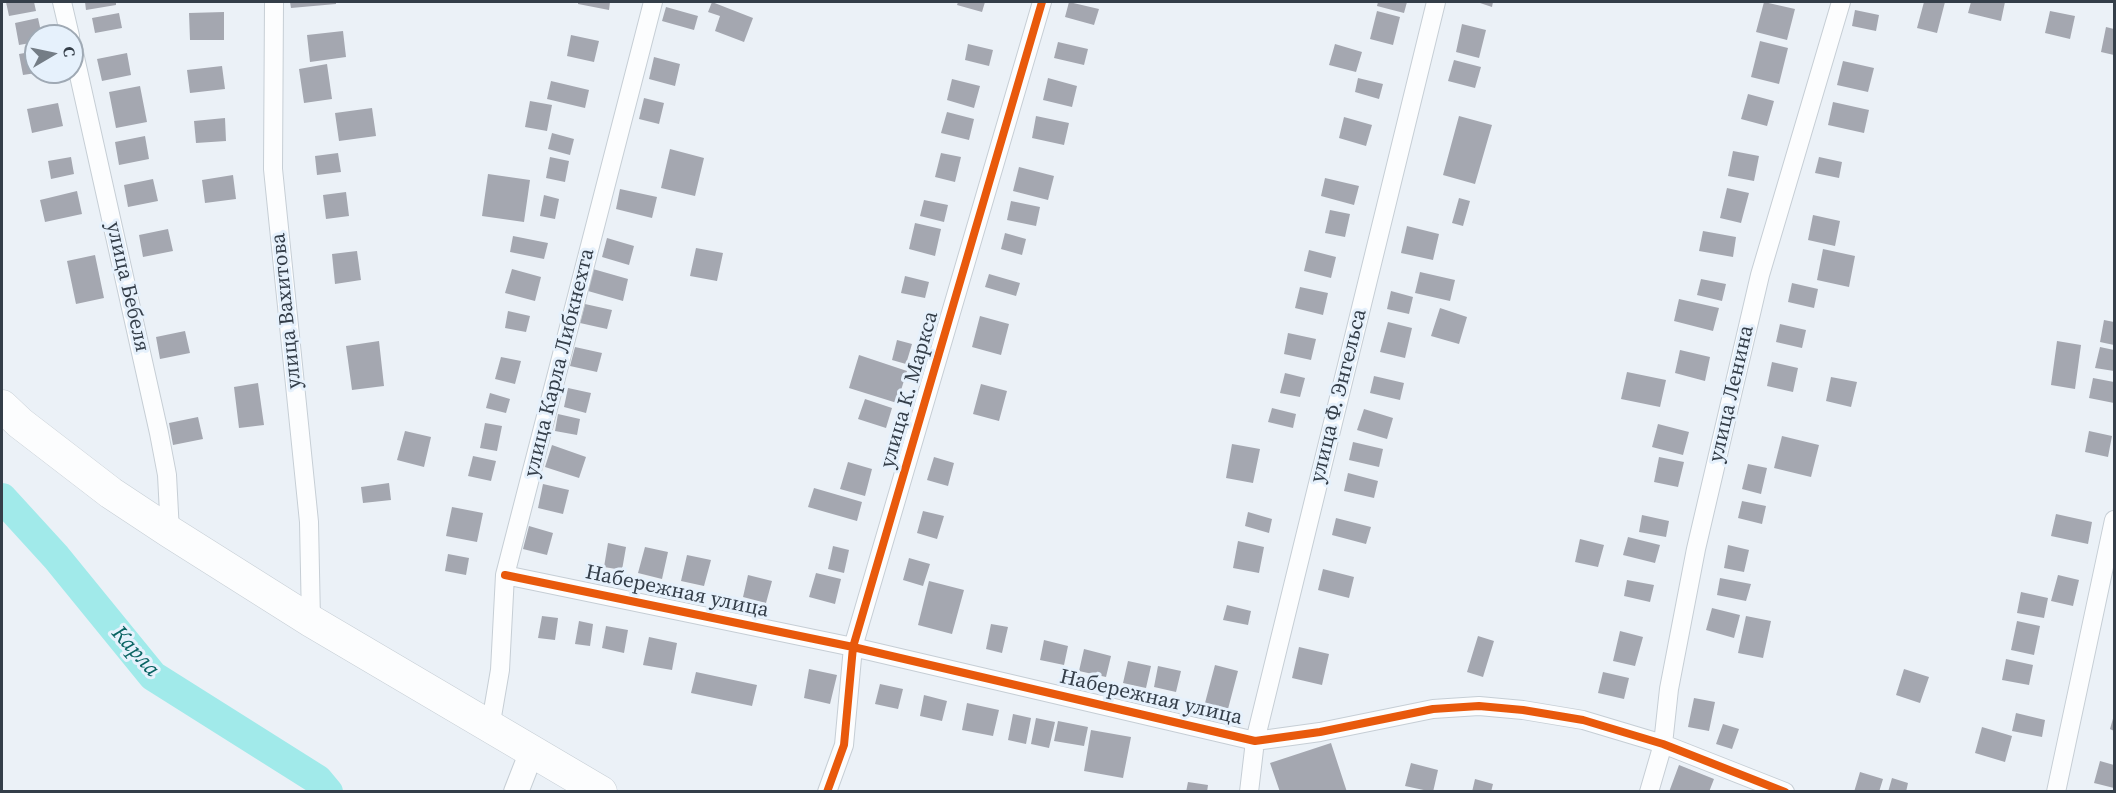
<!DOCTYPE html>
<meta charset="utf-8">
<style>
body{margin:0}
#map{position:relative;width:2116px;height:793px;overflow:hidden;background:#ebf1f7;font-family:"Source Serif 4",serif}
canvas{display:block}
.frame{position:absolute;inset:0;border:3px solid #343e49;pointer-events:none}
.north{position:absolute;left:24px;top:24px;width:60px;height:60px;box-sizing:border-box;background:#e6f1fc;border:2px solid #9fa9b4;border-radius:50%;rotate:81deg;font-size:16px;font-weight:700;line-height:24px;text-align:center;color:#343e49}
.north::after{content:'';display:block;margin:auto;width:21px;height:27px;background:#747d86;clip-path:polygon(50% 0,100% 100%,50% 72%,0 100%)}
</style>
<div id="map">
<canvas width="2116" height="793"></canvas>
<div class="frame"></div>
<div class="north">С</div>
</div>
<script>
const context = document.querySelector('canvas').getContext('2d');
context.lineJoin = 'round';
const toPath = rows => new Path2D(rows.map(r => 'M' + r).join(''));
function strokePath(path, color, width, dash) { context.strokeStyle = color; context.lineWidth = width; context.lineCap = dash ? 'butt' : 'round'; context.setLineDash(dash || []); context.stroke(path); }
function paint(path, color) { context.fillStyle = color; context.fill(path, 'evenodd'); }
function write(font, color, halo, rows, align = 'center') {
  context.font = font + ' "Source Serif 4",serif'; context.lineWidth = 6; context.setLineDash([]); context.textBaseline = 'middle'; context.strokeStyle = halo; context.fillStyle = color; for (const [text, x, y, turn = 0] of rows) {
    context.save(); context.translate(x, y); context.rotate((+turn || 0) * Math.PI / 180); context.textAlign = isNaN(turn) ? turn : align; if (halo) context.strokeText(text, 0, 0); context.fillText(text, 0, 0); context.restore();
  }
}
strokePath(toPath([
 [2,498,56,557,153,676,318,780,328,792]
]), '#a1eaea', 30);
paint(toPath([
 [6,2,34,2,36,11,9,16],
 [85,2,116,2,116,5,86,10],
 [290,2,336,2,336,4,291,8],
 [578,2,610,2,609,10,578,4],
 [712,2,753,18,744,42,715,31,720,16,708,12],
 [958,2,985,2,982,12,957,5],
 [1069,2,1099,9,1094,25,1065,17],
 [1378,2,1407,2,1404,13,1377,6],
 [1477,2,1493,2,1492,7],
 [1764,2,1795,9,1787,40,1756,32],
 [1924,2,1945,2,1937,33,1917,28],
 [1971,2,2005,2,2001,21,1968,13],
 [666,7,698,16,694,30,662,21],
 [1855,10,1879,15,1876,31,1852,26],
 [1377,11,1400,17,1393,45,1370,39],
 [2050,11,2075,16,2070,39,2045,33],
 [224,12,224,40,190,40,189,13],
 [119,13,122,28,95,33,92,18],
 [38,18,42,36,36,36,36,42,19,45,15,23],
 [1462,24,1486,30,1479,58,1456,52],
 [2106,27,2114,29,2114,55,2101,52],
 [343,31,346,57,310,62,307,35],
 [571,35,599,41,594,62,567,56],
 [1760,41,1788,48,1779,84,1751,77],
 [1058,42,1088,49,1084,65,1054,58],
 [968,44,993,50,989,66,965,60],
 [1335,44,1362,52,1356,72,1329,65],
 [36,51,36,73,23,75,19,54],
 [127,53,131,75,102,81,97,59],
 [654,57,680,64,675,86,649,79],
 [1454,60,1481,67,1475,88,1448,81],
 [1843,61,1874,68,1868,92,1837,85],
 [327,64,332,99,304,103,299,69],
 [222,66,225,89,190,93,187,70],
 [1048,78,1077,86,1072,107,1043,100],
 [1358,78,1383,84,1379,99,1355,92],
 [952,79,980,86,974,108,947,100],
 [551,81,589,90,585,108,547,99],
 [140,86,147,122,116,128,109,92],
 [1748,94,1774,101,1767,126,1741,119],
 [644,98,664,103,659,124,639,119],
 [530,101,552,105,547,131,525,127],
 [1833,102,1869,110,1864,133,1828,125],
 [58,103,63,126,32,133,27,109],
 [372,108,376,136,339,141,335,113],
 [947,112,974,119,969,140,941,133],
 [1036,116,1069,123,1064,145,1032,138],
 [1459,116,1492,125,1475,184,1443,175],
 [1344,117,1372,125,1366,146,1339,138],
 [225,118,226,141,196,143,194,121],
 [552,133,574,139,570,155,548,149],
 [145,136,149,159,119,165,115,142],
 [670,149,704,158,695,196,661,188],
 [1733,151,1759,156,1754,181,1728,176],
 [338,153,341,172,317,175,315,156],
 [941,153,961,157,955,182,935,177],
 [71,157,74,174,51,179,48,161],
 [550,157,569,161,565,182,546,178],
 [1819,157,1842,162,1839,178,1815,173],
 [1019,167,1054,176,1048,200,1013,191],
 [488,174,530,180,524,222,482,216],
 [233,175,236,199,205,203,202,180],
 [1325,178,1359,186,1354,205,1321,196],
 [153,179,158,201,128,207,124,185],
 [1727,188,1749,193,1741,223,1720,218],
 [620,189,657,197,652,218,616,209],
 [77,191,82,214,45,222,40,200],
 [346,192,349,216,326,219,323,195],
 [544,195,559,199,555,219,540,216],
 [1459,198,1470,201,1463,226,1452,223],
 [924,200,948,205,944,222,920,216],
 [1011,201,1040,207,1036,226,1007,220],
 [1330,210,1350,214,1345,237,1325,233],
 [1813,215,1840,221,1835,246,1808,240],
 [915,223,941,229,935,256,909,249],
 [1407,226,1439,234,1433,260,1401,253],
 [168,229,173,251,143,257,139,235],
 [1703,231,1736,237,1733,257,1699,251],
 [1005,233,1026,239,1022,255,1001,249],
 [513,236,548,243,544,259,510,252],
 [607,238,634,246,629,265,602,257],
 [696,248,723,253,717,281,690,276],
 [1823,249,1855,256,1849,287,1817,280],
 [1309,250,1336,257,1331,278,1304,271],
 [357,251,361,280,335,284,332,254],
 [95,255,104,298,76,304,67,261],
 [512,269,541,277,535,301,505,293],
 [593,269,628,279,623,301,588,291],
 [1420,272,1455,280,1450,301,1415,293],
 [989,274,1020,283,1016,296,985,287],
 [905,276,929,282,925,298,901,293],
 [1701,279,1726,284,1722,301,1697,295],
 [1792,283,1818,289,1814,308,1788,302],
 [1300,287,1328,293,1323,315,1295,308],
 [1391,291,1413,297,1409,314,1387,309],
 [1679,299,1719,308,1713,331,1674,321],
 [585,304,612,310,607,329,580,323],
 [1440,308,1467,317,1459,344,1431,336],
 [508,311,530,316,526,332,505,328],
 [980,316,1009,324,1001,355,972,347],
 [2104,320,2114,322,2114,345,2100,342],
 [1388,322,1412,328,1405,358,1380,352],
 [1780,324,1806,330,1802,348,1776,342],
 [185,331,190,353,160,359,156,337],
 [1288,333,1316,339,1311,360,1284,354],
 [897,340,912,344,906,364,892,360],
 [379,341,384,386,352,390,346,346],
 [2057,341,2081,345,2075,389,2051,385],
 [575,347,602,353,597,372,570,366],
 [2100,347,2114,350,2114,371,2095,368],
 [1680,350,1710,357,1705,381,1675,373],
 [859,355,907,371,897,403,849,388],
 [501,357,521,361,515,384,495,379],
 [1772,362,1798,368,1793,392,1767,386],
 [1627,372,1666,380,1660,407,1621,399],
 [1285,373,1305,378,1300,397,1280,393],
 [1374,376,1404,383,1400,400,1370,393],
 [1831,377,1857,382,1851,407,1826,401],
 [2093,378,2114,382,2114,403,2089,398],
 [258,383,264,425,239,428,234,387],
 [981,384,1007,391,999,421,973,414],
 [568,388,591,393,586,413,564,407],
 [490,393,510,399,506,413,486,408],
 [865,399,892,408,886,428,858,419],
 [1272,408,1296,414,1293,428,1268,422],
 [1364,409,1393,418,1387,439,1357,430],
 [558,414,580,419,577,435,555,431],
 [198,417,203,439,173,445,169,423],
 [485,423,502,426,497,451,480,448],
 [1658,424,1689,432,1683,455,1652,447],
 [405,431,431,437,424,467,397,460],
 [2089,431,2112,436,2108,457,2085,452],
 [1782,436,1819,445,1811,477,1774,468],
 [1353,442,1383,449,1379,467,1349,460],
 [1232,444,1260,449,1253,483,1226,478],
 [552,445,586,457,579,478,545,467],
 [473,456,496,461,491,481,468,476],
 [934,457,954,463,948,486,927,480],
 [1659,457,1684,462,1678,487,1654,482],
 [848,462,872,469,865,496,840,489],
 [1748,464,1767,468,1761,494,1742,489],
 [1348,473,1378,481,1374,498,1344,491],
 [389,483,391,500,363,503,361,487],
 [543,484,569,490,563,514,538,508],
 [814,488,862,502,857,521,808,507],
 [1742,501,1766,506,1762,524,1738,518],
 [452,507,483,513,477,542,446,536],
 [923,511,944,516,937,539,917,533],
 [1248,512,1272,519,1269,533,1245,526],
 [2056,514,2092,522,2088,544,2051,536],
 [1642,515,1669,521,1666,537,1639,532],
 [1336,518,1371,527,1366,544,1332,535],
 [529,526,553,533,547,555,523,549],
 [1628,537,1660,545,1655,563,1623,555],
 [1580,539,1604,545,1598,567,1575,562],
 [1238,541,1264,547,1259,573,1233,568],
 [608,543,626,547,622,570,604,567],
 [1728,545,1749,550,1744,572,1724,568],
 [833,546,849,550,844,573,828,569],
 [645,547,668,552,662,579,638,573],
 [448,554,469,558,466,575,445,571],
 [687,555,711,560,704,586,681,581],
 [909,558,930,564,923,586,903,580],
 [1323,569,1354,577,1349,598,1318,590],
 [816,573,841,579,835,604,809,597],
 [748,575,772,581,766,603,743,597],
 [2058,575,2079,580,2073,606,2051,601],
 [1720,578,1751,584,1746,601,1717,595],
 [1627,580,1654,585,1650,602,1624,596],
 [929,581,964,590,952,634,918,625],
 [2021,592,2048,598,2044,618,2017,613],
 [1227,605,1251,611,1248,625,1223,620],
 [1712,608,1740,615,1734,638,1706,630],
 [542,616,558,618,555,640,538,638],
 [1746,616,1771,621,1763,658,1738,653],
 [579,621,593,624,590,646,575,644],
 [2017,621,2040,626,2034,655,2011,650],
 [991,624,1008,627,1002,653,986,649],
 [606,626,628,630,624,653,602,648],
 [1620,631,1643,637,1635,666,1613,661],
 [1478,636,1494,641,1483,677,1467,672],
 [649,637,677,643,672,670,643,665],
 [1044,640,1068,646,1064,665,1040,660],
 [1299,647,1329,654,1322,685,1292,678],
 [1084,649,1111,656,1106,677,1079,671],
 [2006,659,2033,665,2029,685,2002,680],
 [1128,661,1151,666,1146,688,1123,683],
 [1215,665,1238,671,1228,709,1205,703],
 [1158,666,1181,671,1176,692,1154,687],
 [809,669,837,675,830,704,804,698],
 [1904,669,1929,677,1920,703,1896,695],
 [696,672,757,685,752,706,691,693],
 [1603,672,1629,678,1624,699,1598,693],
 [880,684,903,689,898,709,875,704],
 [924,695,947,701,942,721,920,716],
 [1694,698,1715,702,1709,731,1688,727],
 [967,703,999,710,993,736,962,730],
 [2016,713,2045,720,2042,737,2012,731],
 [1013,714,1031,718,1026,744,1008,740],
 [2114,715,2114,731,2110,729],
 [1036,718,1055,722,1049,748,1031,744],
 [1058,721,1088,727,1084,746,1054,741],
 [1723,724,1739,729,1732,749,1716,744],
 [1982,727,2012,736,2005,762,1975,753],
 [1091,730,1131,737,1123,778,1084,771],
 [1331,743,1347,792,1280,792,1270,763],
 [2100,761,2114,765,2114,788,2094,783],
 [1411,763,1438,770,1433,792,1405,786],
 [1679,765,1714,779,1709,792,1669,792],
 [1860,772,1883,779,1879,792,1854,792],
 [1892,778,1908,783,1906,792,1888,792],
 [1475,779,1493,784,1491,792,1472,792],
 [1188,782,1208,785,1207,792,1186,792]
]), '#a4a7b0');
const minor = toPath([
 [62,2,70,36],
 [274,2,273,169,309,522,311,621],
 [72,44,159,433,167,475,170,532],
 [505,575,853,647,1255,741,1320,732,1433,709,1479,706,1523,710,1583,720,1663,744,1785,792],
 [490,728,500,670,505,575,653,2],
 [827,792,844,745,853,647,1042,2],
 [1249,792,1255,741,1436,2],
 [1649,792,1663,744,1669,689,1696,549,1760,275,1841,2],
 [2056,792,2114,520]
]);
const tertiary = toPath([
 [516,792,532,751]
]);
const trunk = toPath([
 [2,406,20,423,111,493,170,532,311,621,601,792]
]);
strokePath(minor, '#c6ced5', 20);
strokePath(tertiary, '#c6ced5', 26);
strokePath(trunk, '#c6ced5', 33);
strokePath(minor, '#fcfdfe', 18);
strokePath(tertiary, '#fcfdfe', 24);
strokePath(trunk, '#fcfdfe', 32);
strokePath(toPath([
 [505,575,853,647,1255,741,1320,732,1433,709,1479,706,1523,710,1583,720,1663,744,1785,792],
 [827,792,844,745,853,647,1042,2]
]), '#e8590c', 8);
write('21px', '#343e49', '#e6f1fc', [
 ["улица Бебеля",127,287,77],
 ["улица Вахитова",287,311,-96],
 ["улица Карла Либкнехта",560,363,-76],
 ["улица К. Маркса",910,390,-74],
 ["улица Ленина",1732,394,-77],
 ["улица Ф. Энгельса",1339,396,-76],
 ["Набережная улица",677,592,12],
 ["Набережная улица",1151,698,13]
]);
write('italic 22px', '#096362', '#e6f1fc', [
 ["Карла",135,652,48]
]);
</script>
